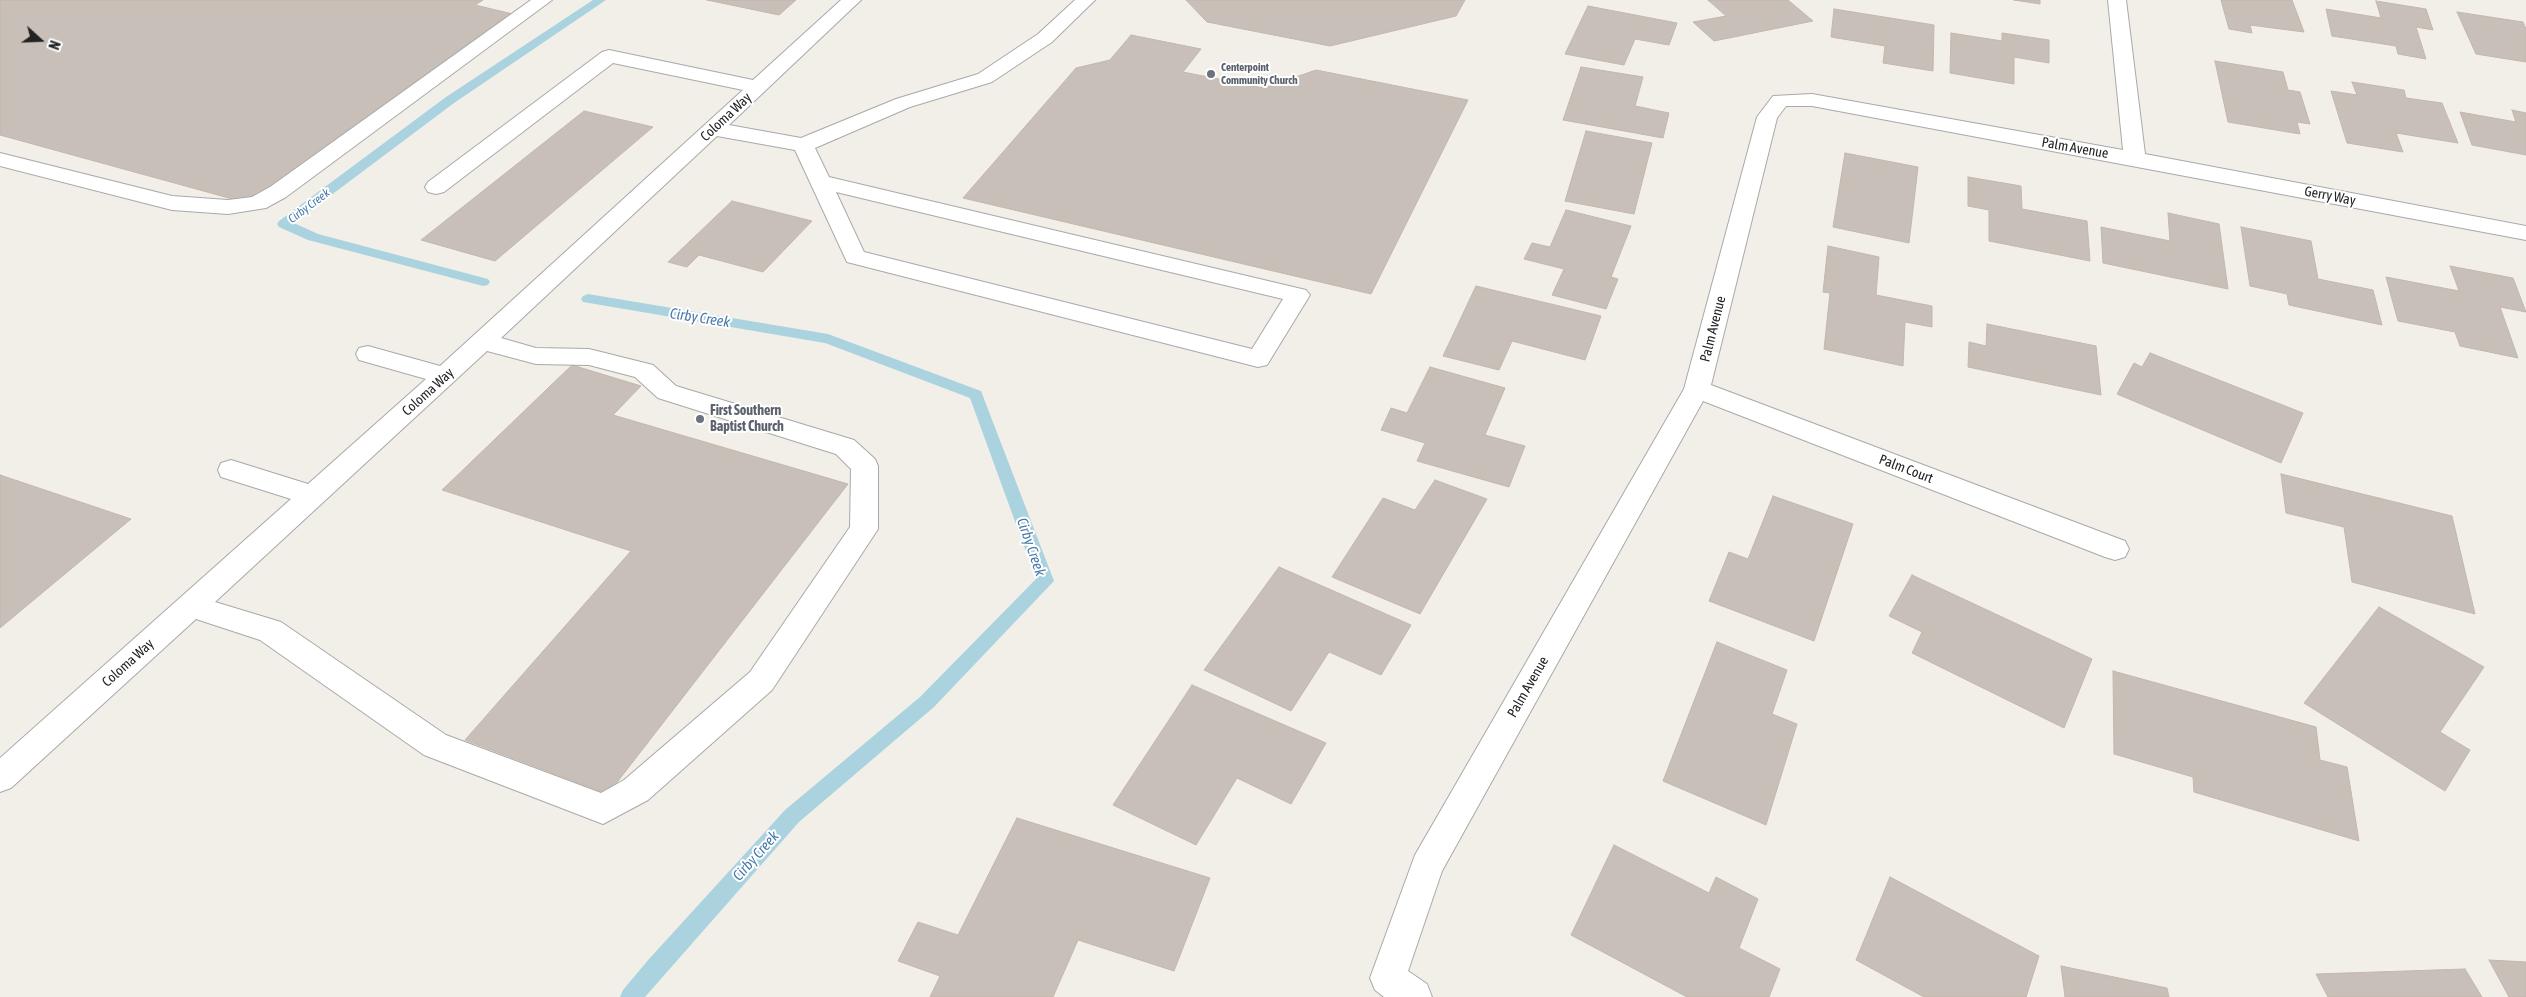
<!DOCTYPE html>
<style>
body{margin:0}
#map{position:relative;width:2526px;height:997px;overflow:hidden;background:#f2efe9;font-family:"Asap Condensed",sans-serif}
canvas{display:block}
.north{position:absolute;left:15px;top:15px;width:50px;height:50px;-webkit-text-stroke:4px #fff;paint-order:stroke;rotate:110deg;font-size:14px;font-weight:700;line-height:20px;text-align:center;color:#222}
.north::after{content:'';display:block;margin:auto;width:18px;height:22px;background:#222;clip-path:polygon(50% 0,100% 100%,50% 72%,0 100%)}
</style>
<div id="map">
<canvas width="2526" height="997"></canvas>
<div class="north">N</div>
</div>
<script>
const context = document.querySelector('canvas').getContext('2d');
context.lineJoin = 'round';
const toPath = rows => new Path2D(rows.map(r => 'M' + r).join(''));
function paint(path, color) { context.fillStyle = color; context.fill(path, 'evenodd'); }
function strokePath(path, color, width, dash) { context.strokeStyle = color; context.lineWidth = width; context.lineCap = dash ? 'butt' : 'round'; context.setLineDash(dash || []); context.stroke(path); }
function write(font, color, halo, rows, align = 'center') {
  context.font = font + ' "Asap Condensed",sans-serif'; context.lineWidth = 4; context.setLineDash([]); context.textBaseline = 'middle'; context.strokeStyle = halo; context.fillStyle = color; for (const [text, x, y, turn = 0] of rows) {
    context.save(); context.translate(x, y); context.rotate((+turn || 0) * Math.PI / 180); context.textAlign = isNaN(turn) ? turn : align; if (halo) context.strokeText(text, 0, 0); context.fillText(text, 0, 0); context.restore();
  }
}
paint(toPath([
 [593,0,606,0,454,103,294,223,318,234,488,279,490,282,488,285,483,286,308,240,279,227,277,224,279,221,446,97,593,0],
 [588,294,828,334,981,391,1054,581,934,707,799,822,645,997,620,997,623,990,649,959,785,810,920,697,1036,579,970,398,825,343,583,302,581,299,583,296,588,294]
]), '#aad3df');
const building = toPath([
 [0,0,483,0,475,5,517,15,247,203,0,135,0,0],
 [707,0,796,0,779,15,707,0],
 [1186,0,1465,0,1456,16,1330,46,1207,22,1186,0],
 [1708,0,1788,0,1813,21,1714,41,1693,22,1726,16,1708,0],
 [2014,0,2040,0,2040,4,2014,0],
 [2221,0,2292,0,2304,32,2250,25,2252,33,2229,29,2221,0],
 [2376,1,2426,9,2433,30,2416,27,2426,59,2398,54,2396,46,2332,36,2326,9,2381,18,2376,1],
 [1588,6,1677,23,1669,45,1635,39,1624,65,1565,54,1588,6],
 [1834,9,1934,25,1933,71,1883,63,1885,46,1831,37,1834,9],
 [2457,12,2523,22,2526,29,2526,62,2476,54,2457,12],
 [1951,33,2002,41,2002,33,2049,40,2049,63,2014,57,2014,84,1950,73,1951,33],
 [1131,35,1201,49,1183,72,1264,88,1316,70,1468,100,1371,294,963,198,1076,68,1110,60,1131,35],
 [2215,61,2283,72,2288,90,2300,92,2310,124,2297,122,2300,134,2228,122,2215,61],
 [1581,67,1643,77,1635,106,1669,113,1663,138,1563,120,1581,67],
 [2352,82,2404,90,2406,98,2442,103,2458,143,2396,133,2403,152,2347,143,2331,91,2357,95,2352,82],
 [2512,110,2526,113,2526,155,2472,145,2460,112,2516,122,2512,110],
 [584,111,653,127,495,261,421,240,584,111],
 [1586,131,1652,143,1634,214,1565,201,1586,131],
 [1845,153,1918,167,1909,243,1833,227,1845,153],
 [1968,177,2021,186,2022,209,2087,221,2090,261,1989,241,1989,210,1968,206,1968,177],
 [732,201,812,221,763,272,699,255,687,267,668,262,732,201],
 [1566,210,1631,226,1611,277,1618,279,1606,309,1552,295,1564,269,1524,259,1532,243,1550,247,1566,210],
 [2168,213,2219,224,2228,289,2103,263,2101,227,2170,241,2168,213],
 [2241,227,2311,241,2318,279,2373,290,2382,325,2289,305,2287,294,2250,286,2241,227],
 [1828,246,1879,257,1876,295,1932,306,1932,327,1905,322,1903,366,1824,349,1830,293,1823,292,1828,246],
 [2450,266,2513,278,2526,312,2500,307,2518,358,2460,346,2455,332,2398,321,2386,277,2459,291,2450,266],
 [1476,286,1601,316,1585,360,1512,341,1499,370,1443,356,1476,286],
 [1987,324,2096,346,2101,395,1968,367,1969,342,1986,346,1987,324],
 [2150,353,2303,413,2281,463,2117,394,2134,363,2142,367,2150,353],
 [572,365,641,386,613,415,848,484,608,794,465,740,631,551,442,490,572,365],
 [1430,367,1505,388,1485,435,1525,446,1509,487,1417,461,1425,443,1381,430,1391,408,1407,413,1430,367],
 [2281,474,2452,516,2475,614,2352,582,2344,527,2286,513,2281,474],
 [0,475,131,519,0,628,0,475],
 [1435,480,1487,499,1420,614,1332,577,1383,498,1415,510,1435,480],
 [1773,496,1853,524,1814,641,1709,601,1729,552,1748,559,1773,496],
 [1279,567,1411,625,1381,675,1329,652,1291,711,1204,670,1279,567],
 [1912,575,2092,659,2064,728,1912,653,1922,632,1889,616,1912,575],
 [2379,607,2484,667,2440,732,2470,750,2445,791,2304,703,2379,607],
 [1717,642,1787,670,1772,714,1797,724,1766,825,1663,781,1717,642],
 [2113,671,2316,727,2320,760,2347,767,2359,841,2194,792,2193,777,2114,754,2113,671],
 [1192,685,1326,743,1291,804,1237,778,1196,845,1113,805,1192,685],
 [1017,818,1210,878,1174,971,1078,940,1053,997,930,997,940,976,898,961,918,922,958,935,1017,818],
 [1614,845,1709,893,1716,877,1758,899,1739,948,1780,969,1769,997,1687,997,1571,935,1614,845],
 [1890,877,2039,956,2026,997,1924,997,1856,960,1890,877],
 [2489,960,2526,962,2526,997,2509,997,2489,960],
 [2061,966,2167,988,2169,997,2065,997,2061,966],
 [2465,969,2482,997,2328,997,2316,974,2465,969]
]);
paint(building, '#c7bfb8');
strokePath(building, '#c4b6ab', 1);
const minor = toPath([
 [531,0,552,0,286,197,266,208,228,214,172,210,0,166,0,153,172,196,228,200,252,197,270,187,531,0],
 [841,0,861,0,729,125,801,138,896,99,978,74,1038,34,1075,0,1095,0,1052,42,992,82,910,107,815,148,829,177,1306,290,1310,295,1267,365,1258,367,847,262,795,150,717,136,501,338,536,348,589,349,653,365,676,386,854,440,875,459,878,466,878,529,772,690,648,800,603,824,424,755,260,640,196,619,11,788,0,792,0,758,291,499,221,477,218,470,221,463,231,460,308,484,426,379,359,360,356,354,359,348,368,346,440,366,743,90,613,63,444,192,436,194,428,192,425,187,428,182,602,52,609,50,753,80,841,0],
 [836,192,1283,299,1252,349,864,252,836,192],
 [487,351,536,364,589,365,635,377,658,398,836,454,851,469,850,527,750,672,624,780,601,793,446,735,281,622,215,602,487,351],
 [2108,0,2126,0,2145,154,2526,226,2526,240,1812,106,1786,106,1777,118,1711,385,2125,541,2129,549,2125,557,2115,560,2105,557,1703,401,1442,871,1408,971,1427,984,1432,997,1384,997,1375,990,1370,978,1415,855,1684,389,1757,117,1760,113,1773,96,1812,94,2123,150,2108,0]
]);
strokePath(minor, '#a9a9a9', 2);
paint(minor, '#fff');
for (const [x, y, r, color] of [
 [1211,74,5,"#6b7280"],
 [700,419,5,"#6b7280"]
]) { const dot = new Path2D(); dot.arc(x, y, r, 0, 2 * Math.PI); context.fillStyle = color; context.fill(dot); strokePath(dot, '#fff', 2); }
write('bold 11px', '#5b616d', '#fff', [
 ["Centerpoint",1221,68],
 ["Community Church",1221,81]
], 'left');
write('italic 12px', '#4a7aab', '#fff', [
 ["Cirby Creek",309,206,-37]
]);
write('14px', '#222', '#fff', [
 ["Coloma Way",726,117,-43],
 ["Palm Avenue",2075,148,10],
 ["Gerry Way",2330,196,11],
 ["Palm Avenue",1713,329,-76],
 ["Coloma Way",428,392,-42],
 ["Palm Court",1906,469,21],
 ["Coloma Way",128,663,-42],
 ["Palm Avenue",1528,687,-60]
]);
write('bold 14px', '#5b616d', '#fff', [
 ["First Southern",710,411],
 ["Baptist Church",710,427]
], 'left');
write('italic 15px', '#4a7aab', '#fff', [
 ["Cirby Creek",700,318,9],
 ["Cirby Creek",1031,547,71],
 ["Cirby Creek",756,856,-48]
]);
</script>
